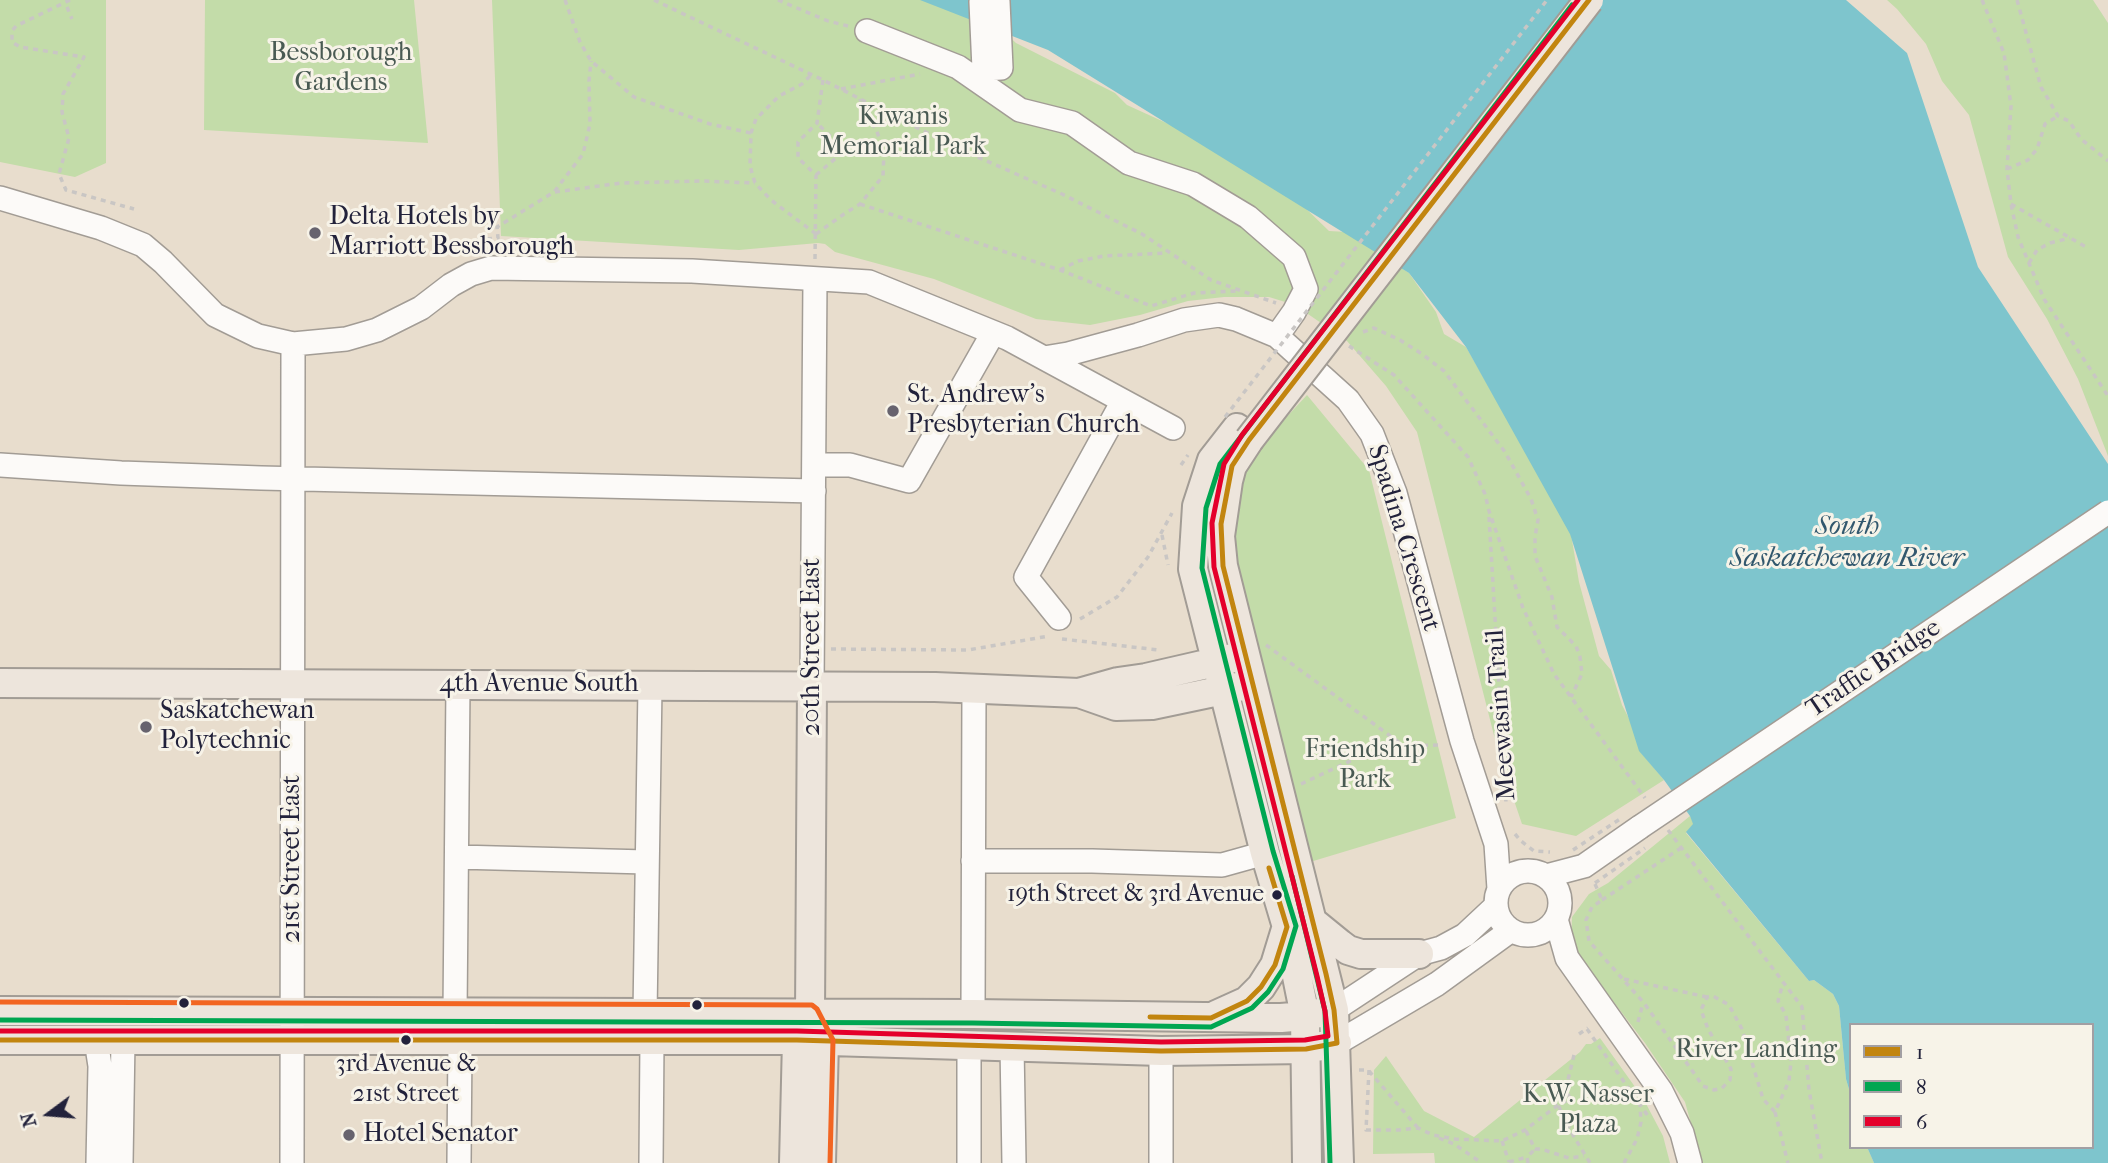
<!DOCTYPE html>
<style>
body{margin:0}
#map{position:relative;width:2108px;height:1163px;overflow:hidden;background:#e8ddcd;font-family:"IM FELL French Canon",serif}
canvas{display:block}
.legend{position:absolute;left:1849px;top:1023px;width:245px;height:126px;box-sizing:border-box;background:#f7f3e8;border:2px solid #a29fa3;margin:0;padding:9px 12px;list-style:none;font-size:21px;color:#22223b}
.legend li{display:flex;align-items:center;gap:14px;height:35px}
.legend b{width:35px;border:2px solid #a29fa3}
.north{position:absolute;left:14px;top:1079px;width:70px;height:70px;-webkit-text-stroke:5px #f7f3e8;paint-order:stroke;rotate:254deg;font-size:19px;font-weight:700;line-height:28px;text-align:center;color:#22223b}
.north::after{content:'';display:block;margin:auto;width:24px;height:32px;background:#22223b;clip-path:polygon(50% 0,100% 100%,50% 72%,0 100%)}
</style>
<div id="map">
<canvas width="2108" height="1163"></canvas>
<ul class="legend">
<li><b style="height:9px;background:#c2850f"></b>1</li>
<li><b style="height:9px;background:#00a651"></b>8</li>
<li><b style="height:9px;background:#e4002b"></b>6</li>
</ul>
<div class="north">N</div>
</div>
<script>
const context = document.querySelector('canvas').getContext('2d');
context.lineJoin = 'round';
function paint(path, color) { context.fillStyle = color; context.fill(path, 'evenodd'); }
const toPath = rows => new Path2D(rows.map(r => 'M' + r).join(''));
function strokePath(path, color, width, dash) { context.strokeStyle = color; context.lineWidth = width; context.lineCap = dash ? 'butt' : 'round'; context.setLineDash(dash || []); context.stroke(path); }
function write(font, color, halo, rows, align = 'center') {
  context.font = font + ' "IM FELL French Canon",serif'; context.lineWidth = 6; context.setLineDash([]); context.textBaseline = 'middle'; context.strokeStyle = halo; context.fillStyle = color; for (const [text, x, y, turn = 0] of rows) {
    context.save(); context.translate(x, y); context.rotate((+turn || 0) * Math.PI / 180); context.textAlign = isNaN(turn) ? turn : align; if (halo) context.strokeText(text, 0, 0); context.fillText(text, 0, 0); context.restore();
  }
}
paint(toPath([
 [0,0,106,0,106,163,75,177,0,162],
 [205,0,414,0,428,143,204,130],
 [492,0,929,0,1002,30,1016,43,1115,93,1127,105,1219,147,1292,195,1329,231,1347,232,1409,273,1436,312,1444,334,1466,347,1553,498,1571,534,1579,582,1599,656,1611,670,1622,705,1636,732,1640,751,1664,780,1576,836,1522,824,1500,759,1417,432,1386,386,1347,341,1295,305,1269,297,1224,297,1188,301,1140,315,1090,325,1036,319,934,279,835,252,825,244,818,243,739,250,501,236],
 [1887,0,2093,0,2108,23,2108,456,2078,379,2047,319,2008,257,1969,115,1942,81,1926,44,1897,9],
 [1307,395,1369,470,1456,818,1310,862,1239,576,1231,524,1237,484,1267,438],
 [1690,816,1694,824,1686,833,1809,981,1814,980,1833,994,1839,1006,1846,1079,1851,1096,1851,1147,1867,1147,1874,1163,1702,1163,1685,1102,1645,1043,1571,946,1572,917,1589,894,1608,883],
 [1600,1038,1643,1098,1663,1136,1670,1163,1435,1163,1434,1153,1373,1154,1374,1070,1386,1056,1424,1111,1474,1137,1580,1052,1586,1044,1591,1044]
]), '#c3dca9');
paint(toPath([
 [920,0,1846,0,1907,53,1978,267,2108,464,2108,1163,1874,1163,1867,1147,2092,1147,2092,1025,1851,1025,1851,1096,1846,1079,1839,1006,1833,994,1814,980,1809,981,1686,832,1693,824,1690,816,1664,780,1639,751,1570,534,1466,347,1409,273,1048,50]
]), '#7ec5cd');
const minor = toPath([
 [981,2,998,2,1001,68,984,69,981,2],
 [867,31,958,67,1020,110,1072,123,1129,163,1193,184,1248,217,1294,257,1306,289,1294,312,1277,336],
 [0,198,101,228,143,245,163,262,215,315,258,336,293,344,346,339,377,330,421,308,451,285,471,274,491,268,692,271,869,282,1007,338,1173,428],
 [1044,358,1068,354,1138,335,1184,320,1219,315,1236,319,1277,336,1348,400,1372,434,1395,493,1462,741,1496,844,1499,889],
 [0,465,121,473,261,478,814,491],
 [815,465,850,465,909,481,993,333],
 [1059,618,1026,577,1123,401],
 [812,686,815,279],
 [458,857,646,862],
 [973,861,1092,861,1222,865,1265,853],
 '1496 903a32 32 0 1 1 64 0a32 32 0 1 1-64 0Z',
 [1546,876,1584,866,1640,827],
 [1556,919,1567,958,1661,1091,1682,1133,1690,1163],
 [1334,1010,1419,954,1441,948,1465,935,1496,906],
 [455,1013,458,685],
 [645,1014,650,686],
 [973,1014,974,688],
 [96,1040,100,1066,98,1163],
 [1337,1043,1437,984,1510,931],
 [969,1045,969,1163],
 [1012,1046,1014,1163],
 [121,1163,123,1040],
 [292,1163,293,344],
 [459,1163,460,1040],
 [651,1163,652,1040],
 [1161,1163,1161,1051]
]);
const major = toPath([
 [1237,428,1212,460,1197,506,1193,569,1265,853,1287,927,1305,1016,1307,1163],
 [1249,440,1232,466,1228,481,1220,536,1223,566,1334,1010,1339,1163],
 [0,683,935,687,1079,693,1116,706,1152,705,1252,684],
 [1079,693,1118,682,1146,678,1233,658],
 [1313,922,1340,944,1348,950,1361,954,1419,954],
 [0,1011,973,1014,1281,1018,1305,1016,1334,1010],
 [1216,1015,1247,1001,1261,987,1275,965,1286,929],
 [816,1026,824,1041,821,1163],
 [0,1040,797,1040,1161,1051,1306,1049,1337,1043],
 [794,1163,797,1040,810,1014,812,686]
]);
strokePath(minor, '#a29c95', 26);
strokePath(major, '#a29c95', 32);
strokePath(toPath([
 [70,0,16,26,12,31,12,42,20,47,84,57,63,94,62,112,69,138,59,174,66,190,134,209],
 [565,0,580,42,591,61,634,97,710,124,751,133],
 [654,0,823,80,959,149,1062,194,1142,234,1211,280,1276,303],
 [778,0,828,21,848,26],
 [1982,0,2004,53,2011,106,2007,169,2011,204,2018,237,2044,299,2108,396],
 [2017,0,2041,87,2058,116,2069,121,2081,139,2108,161],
 [67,7,72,19],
 [810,76,802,84,779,96,756,119,751,133,750,166,755,183,771,200,816,234],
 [841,89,920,74],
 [2007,169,2028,160,2037,149,2045,124,2058,116],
 [816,175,836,158,836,142,817,123],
 [555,192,621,183,702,181,755,183],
 [860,204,1060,270,1151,306,1194,293,1238,291],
 [2011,204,2086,247],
 [816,234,844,214,860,204,883,176,884,151,876,129,865,114,860,99],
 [477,240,498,238,497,227,554,192,583,154,590,124,589,81,591,61],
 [815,259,816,175,798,158,798,142,817,123,823,80],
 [2029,263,2037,250,2050,243,2070,238],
 [1060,270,1078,261,1104,256,1167,253],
 [1363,332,1374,328,1400,340,1422,354,1444,371,1505,452,1531,499,1538,520,1535,537,1535,556,1552,597,1557,627,1576,646,1580,657,1582,674,1571,697],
 [1349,346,1394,375,1468,457,1485,494,1489,511,1523,608,1554,674,1645,798],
 [1181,465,1188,455],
 [1489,517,1506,803],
 [1162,535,1168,565],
 [1080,619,1117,597,1148,557,1172,513],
 [1062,639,1159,650],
 [1266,645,1404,746,1442,745],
 [831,649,968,650,1049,636],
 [1301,784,1363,755,1404,746],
 [1668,830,1802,1007,1809,1090,1822,1163],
 [1515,834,1521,841,1534,851,1550,852],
 [1595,884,1602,900,1592,907,1586,920,1589,941,1644,1003,1703,1086,1714,1090,1722,1088,1730,1080,1731,1069,1708,1029,1701,1010,1707,997,1713,996,1729,1005,1742,1029,1763,1099,1775,1112,1789,1081,1791,1062,1786,1015,1778,1001,1783,983],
 [1602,900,1681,848],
 [1624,979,1707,997],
 [1638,1022,1643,1003],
 [1587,1029,1648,1116],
 [1579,1034,1588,1028],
 [1574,1055,1566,1088,1570,1099,1558,1105,1573,1135,1590,1163],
 [1359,1070,1369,1070,1366,1130,1398,1130,1418,1128,1433,1135,1455,1139,1502,1141,1525,1130,1558,1105],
 [1369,1071,1418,1128],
 [1570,1099,1640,1101],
 [1775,1112,1788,1163],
 [1526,1131,1535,1149,1541,1149,1569,1158,1584,1156],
 [1439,1138,1454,1144,1482,1163],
 [1502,1141,1509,1162],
 [1509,1162,1527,1157],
 [1528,1163,1527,1157,1535,1149],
 [1624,1163,1637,1139,1641,1122,1640,1104]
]), '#c9c6c4', 3.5, [5, 5]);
strokePath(minor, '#fcfaf8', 23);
strokePath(major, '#ede5dc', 28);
const minorBridge = toPath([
 [1640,827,2108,512]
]);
const majorBridge = toPath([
 [1249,440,1589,0]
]);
strokePath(minorBridge, '#a29c95', 26, []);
strokePath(majorBridge, '#a29c95', 32, []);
strokePath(toPath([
 [1225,417,1547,0],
 [1573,850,1623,817],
 [1595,883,1645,848]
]), '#c9c6c4', 3.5, [5, 5]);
strokePath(minorBridge, '#fcfaf8', 23);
strokePath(majorBridge, '#ede5dc', 28);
strokePath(toPath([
 [1150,1017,1211,1018,1247,1001,1261,987,1275,965,1287,927,1269,868],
 [0,1040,797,1040,1161,1051,1306,1049,1337,1043,1334,1010,1326,974,1223,566,1221,524,1232,466,1249,440,1589,0]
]), '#c2850f', 5);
strokePath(toPath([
 [1292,876,1325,1011,1330,1163],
 [0,1020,973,1023,1211,1027,1252,1008,1268,992,1283,969,1296,926,1273,851,1202,568,1206,508,1220,464,1572,5]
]), '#00a651', 5);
strokePath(toPath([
 [0,1031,797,1031,1161,1042,1305,1040,1328,1036,1325,1011,1317,976,1214,567,1212,523,1224,464,1242,435,1578,0]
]), '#e4002b', 5);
strokePath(toPath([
 [0,1002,812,1005,817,1009,833,1040,830,1163]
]), '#f26522', 5);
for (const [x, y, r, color] of [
 [315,233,7,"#67636e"],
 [893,411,7,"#67636e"],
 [146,727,7,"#67636e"],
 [1277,895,6,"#22223b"],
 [184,1003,6,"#22223b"],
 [697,1005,6,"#22223b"],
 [406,1040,6,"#22223b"],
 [349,1135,7,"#67636e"]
]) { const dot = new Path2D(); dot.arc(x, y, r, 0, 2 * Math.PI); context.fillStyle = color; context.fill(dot); strokePath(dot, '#f7f3e8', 2.5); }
write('24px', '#22223b', '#f7f3e8', [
 ["19th Street & 3rd Avenue",1264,895],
 ["3rd Avenue &",406,1065,"center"],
 ["21st Street",406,1095,"center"]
], 'right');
write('26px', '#495a53', '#f7f3e8', [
 ["Bessborough",341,54],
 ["Gardens",341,84],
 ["Kiwanis",903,118],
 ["Memorial Park",903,148],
 ["Friendship",1365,751],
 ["Park",1365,781],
 ["River Landing",1756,1051],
 ["K.W. Nasser",1588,1096],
 ["Plaza",1588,1126]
]);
write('26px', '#22223b', '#f7f3e8', [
 ["Delta Hotels by",329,218],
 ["Marriott Bessborough",329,248],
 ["St. Andrew's",907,396],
 ["Presbyterian Church",907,426],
 ["Saskatchewan",160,712],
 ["Polytechnic",160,742],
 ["Hotel Senator",363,1135]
], 'left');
write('26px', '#22223b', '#f7f3e8', [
 ["Spadina Crescent",1403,538,73],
 ["20th Street East",813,647,-90],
 ["Traffic Bridge",1874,669,-34],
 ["4th Avenue South",539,685],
 ["Meewasin Trail",1502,715,-94],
 ["21st Street East",293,859,-90]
]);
write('italic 28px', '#32586e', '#f7f3e8', [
 ["South",1847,527],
 ["Saskatchewan River",1847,559]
]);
</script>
